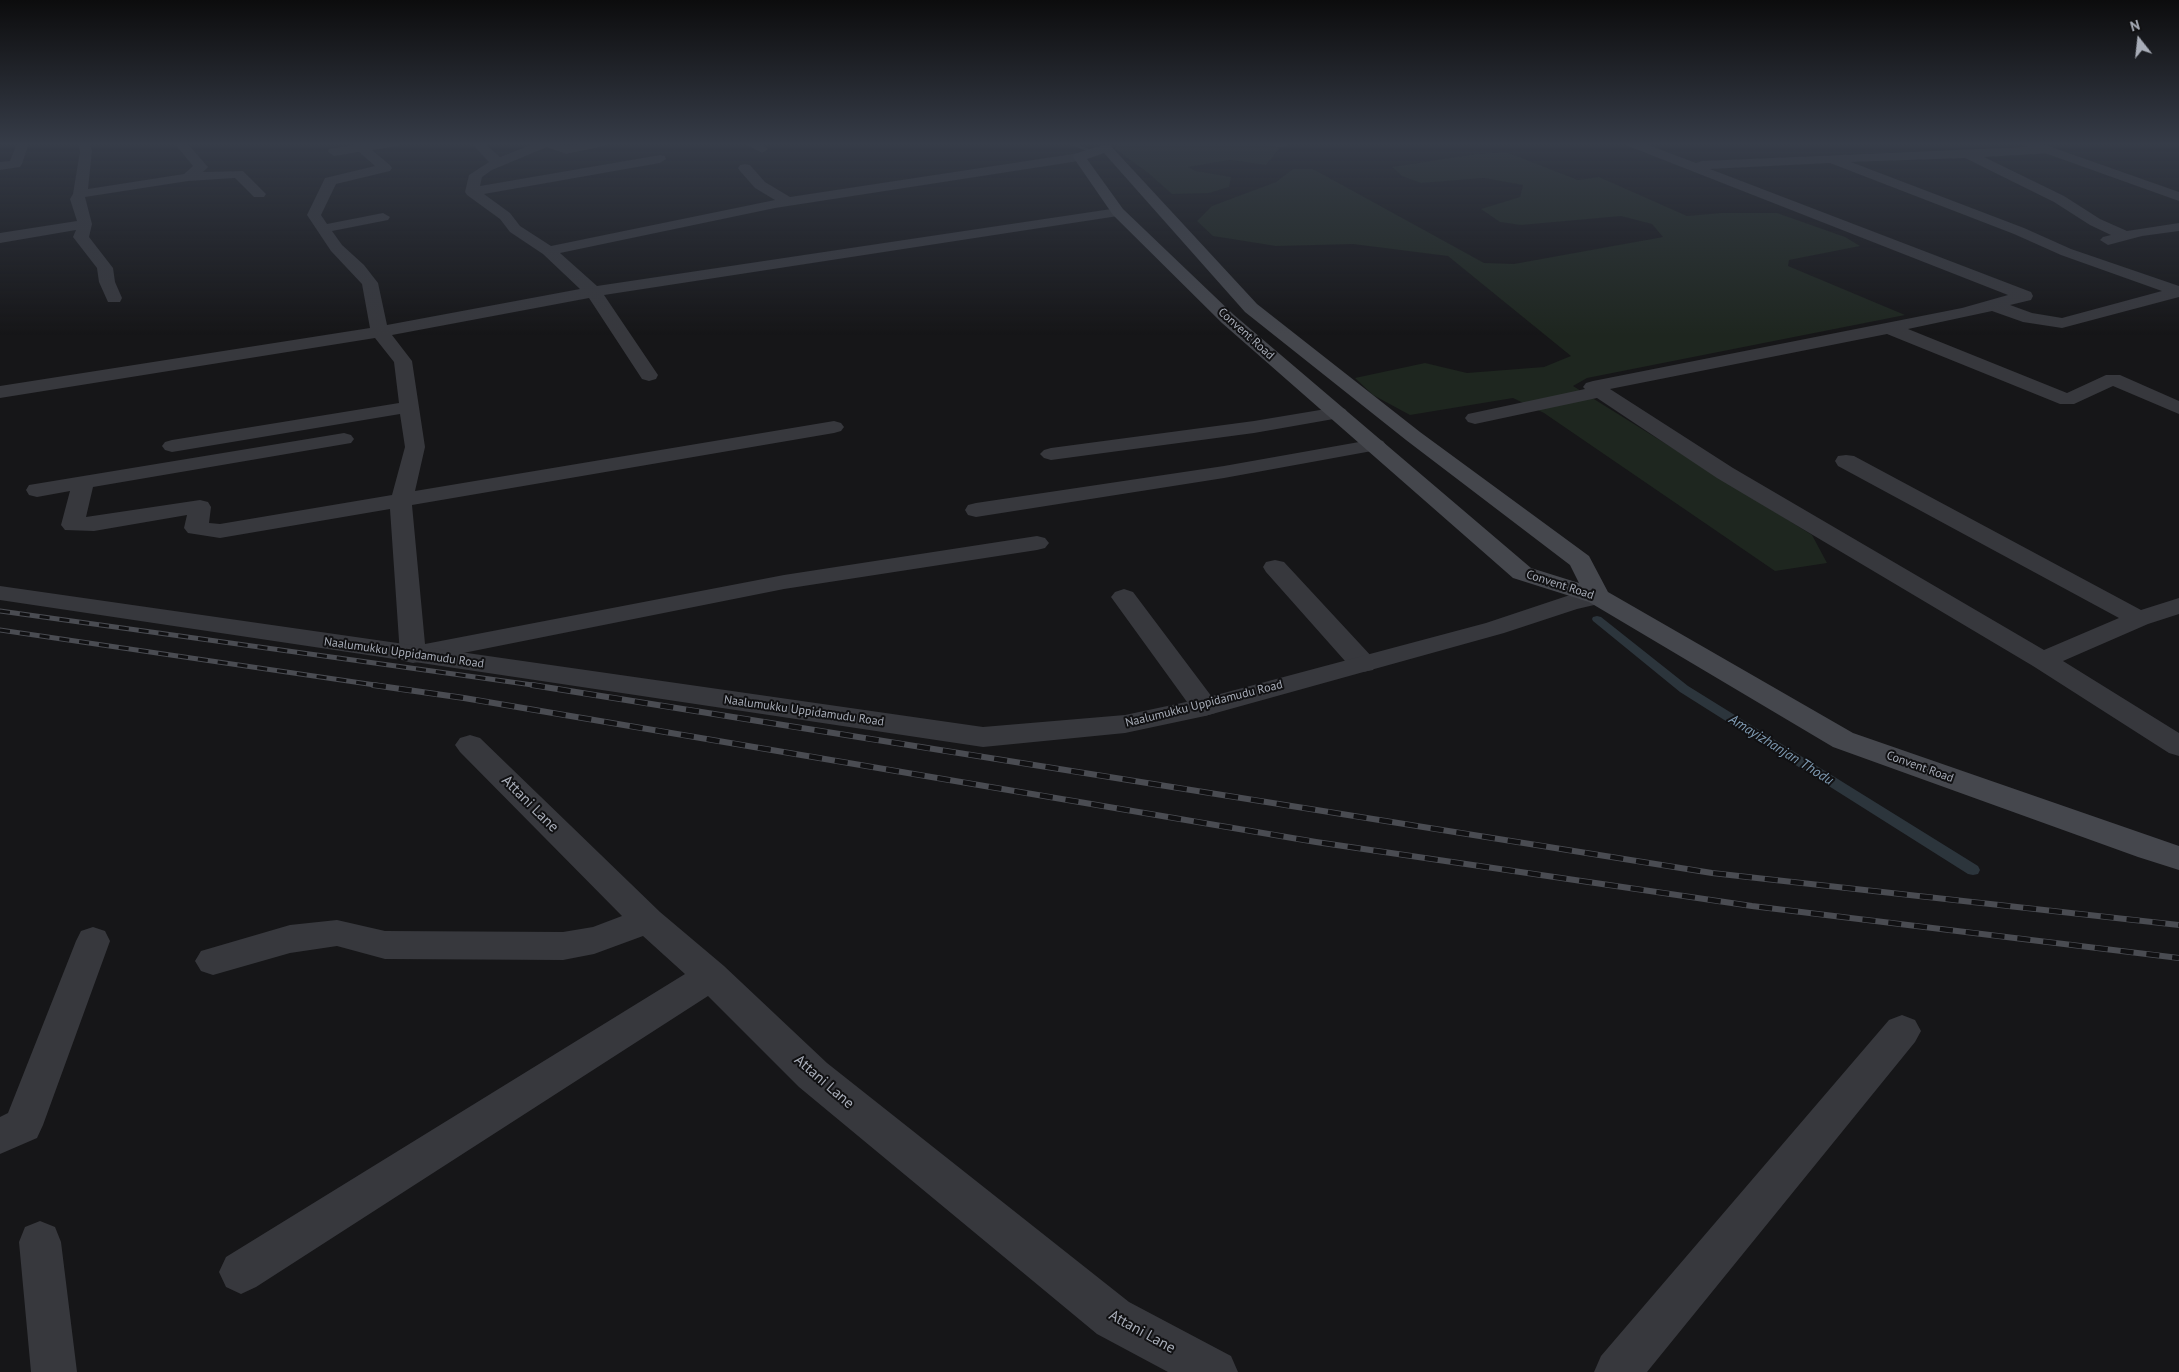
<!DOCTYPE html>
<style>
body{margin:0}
#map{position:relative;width:2179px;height:1372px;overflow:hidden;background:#161618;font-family:"PT Sans",sans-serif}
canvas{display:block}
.north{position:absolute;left:2114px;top:15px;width:50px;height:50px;-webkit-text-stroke:4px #111113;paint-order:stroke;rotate:344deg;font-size:14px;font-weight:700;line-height:20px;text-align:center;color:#a8adb8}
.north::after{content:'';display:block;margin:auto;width:18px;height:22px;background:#a8adb8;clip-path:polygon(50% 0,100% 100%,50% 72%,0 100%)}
</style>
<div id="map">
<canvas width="2179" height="1372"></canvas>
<div class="north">N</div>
</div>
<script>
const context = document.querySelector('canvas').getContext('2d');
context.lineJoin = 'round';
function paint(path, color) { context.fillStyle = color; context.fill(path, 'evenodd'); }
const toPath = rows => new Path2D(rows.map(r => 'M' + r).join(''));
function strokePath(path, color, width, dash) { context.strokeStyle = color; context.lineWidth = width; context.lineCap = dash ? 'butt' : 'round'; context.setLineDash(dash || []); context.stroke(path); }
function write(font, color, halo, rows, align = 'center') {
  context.font = font + ' "PT Sans",sans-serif'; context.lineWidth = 4; context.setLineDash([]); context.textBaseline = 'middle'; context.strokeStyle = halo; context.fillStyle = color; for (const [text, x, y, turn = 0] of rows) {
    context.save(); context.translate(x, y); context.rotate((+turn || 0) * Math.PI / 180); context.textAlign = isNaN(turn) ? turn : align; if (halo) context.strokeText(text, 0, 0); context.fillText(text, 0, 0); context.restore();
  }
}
paint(toPath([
 [1118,143,1275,143,1279,149,1266,165,1230,160,1188,167,1196,171,1231,177,1229,187,1209,193,1172,194,1147,172,1115,149],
 [1506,152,1578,180,1599,177,1687,216,1721,213,1777,213,1845,237,1860,246,1789,260,1788,266,1905,315,1587,378,1573,386,1812,535,1827,563,1775,571,1544,413,1513,398,1410,415,1373,395,1355,378,1425,363,1467,373,1544,367,1571,356,1448,256,1353,244,1276,246,1213,236,1197,221,1212,206,1276,182,1293,169,1313,169,1484,263,1514,264,1663,237,1652,224,1621,216,1521,225,1500,222,1481,209,1520,197,1523,185,1484,178,1421,183,1402,176,1392,167,1476,154]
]), '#1e261f');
paint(toPath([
 [1066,143,1073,143,1092,150,1087,151,1066,143],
 [1597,616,1601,617,1688,686,1978,866,1980,870,1978,874,1973,875,1968,874,1680,692,1593,621,1592,619,1593,617,1597,616]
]), '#2c353c');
paint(toPath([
 [17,143,29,143,22,164,20,167,0,170,0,162,10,161,17,143],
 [77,143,89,143,92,151,88,189,184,174,193,166,174,143,187,143,208,167,203,172,243,171,266,194,264,197,254,197,235,178,188,181,85,197,92,224,89,237,113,268,115,282,122,298,120,302,108,302,99,282,97,268,73,237,76,230,0,243,0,233,77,221,70,199,73,194,80,151,77,143],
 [353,143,400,143,398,146,372,150,390,165,392,168,390,171,336,184,321,215,327,224,383,213,390,217,388,220,332,231,342,245,364,265,378,283,387,325,580,289,543,254,510,232,500,219,467,195,465,192,469,175,489,162,471,143,484,143,500,157,536,143,558,143,567,146,583,143,606,143,604,146,566,154,547,147,492,170,482,177,480,186,660,155,665,156,666,159,660,163,484,194,510,213,520,226,551,246,775,200,755,188,740,171,738,168,740,165,745,164,750,165,765,182,790,197,1079,153,1085,157,1079,161,775,208,560,253,597,286,1118,208,1125,212,1118,216,604,295,658,375,656,379,649,381,642,379,589,298,392,335,412,361,425,447,415,491,834,421,841,423,844,427,841,431,834,433,412,505,425,644,784,575,1037,536,1045,538,1049,543,1045,548,1037,550,784,589,413,663,404,661,400,655,390,509,220,538,188,533,184,528,187,515,94,531,65,530,61,525,70,491,37,497,29,495,26,490,29,485,344,433,351,435,354,439,351,443,93,487,86,517,200,500,208,502,211,507,209,523,220,524,392,495,405,447,400,414,172,452,165,450,162,446,165,442,172,440,399,403,394,362,375,338,0,398,0,386,370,328,362,284,331,251,307,215,325,178,375,166,359,152,334,156,328,152,329,149,354,145,353,143],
 [744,143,759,143,768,149,762,153,744,143],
 [1269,143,1290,143,1284,147,1275,147,1269,143],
 [1626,143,1643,143,1696,163,1702,161,2050,146,2056,150,2054,153,1984,157,2064,196,2100,219,2127,231,2179,223,2179,231,2142,236,2108,245,2100,240,2103,237,2111,235,2090,225,2054,202,1965,158,1851,162,2024,228,2071,249,2179,286,2179,297,2062,328,2023,322,1992,311,1908,329,2067,393,2106,375,2120,375,2179,401,2179,414,2113,386,2074,404,2060,404,1887,334,1610,389,1733,468,2044,650,2119,618,1838,466,1835,461,1838,456,1846,455,1854,456,2141,610,2179,598,2179,614,2148,624,2063,661,2179,733,2179,756,2169,753,2033,666,1717,478,1597,398,1475,424,1468,422,1465,418,1468,414,1585,389,1583,387,1586,383,1593,381,1962,308,2008,295,1628,146,1626,143],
 [1830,163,2014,234,2061,255,2162,291,2062,318,2032,313,2010,305,2031,300,2033,296,2031,292,1710,169,1830,163],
 [1338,407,1345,409,1348,413,1345,417,1254,433,1051,460,1044,458,1040,454,1044,450,1051,448,1254,421,1338,407],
 [1376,439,1383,441,1386,445,1383,449,1224,478,976,517,968,515,965,510,968,505,976,503,1224,466,1376,439],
 [1275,560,1284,562,1373,658,1376,664,1373,670,1363,672,1353,670,1266,572,1263,567,1266,562,1275,560],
 [1124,589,1133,592,1215,701,1219,707,1215,713,1205,716,1195,713,1111,597,1115,592,1124,589],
 [470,735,480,738,660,912,724,966,827,1063,1129,1302,1231,1356,1238,1372,1168,1372,1097,1334,799,1087,708,996,256,1287,241,1294,226,1287,219,1272,226,1257,685,974,643,936,594,954,563,960,385,959,337,946,290,953,213,975,201,971,195,961,201,951,290,925,337,920,385,931,563,932,593,927,622,916,460,752,455,745,460,738,470,735],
 [93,927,105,931,110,941,43,1125,37,1138,0,1154,0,1117,8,1113,76,941,81,931,93,927],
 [1902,1015,1915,1020,1921,1031,1915,1042,1647,1372,1594,1372,1601,1356,1889,1020,1902,1015],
 [40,1221,55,1227,61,1242,77,1372,31,1372,19,1242,25,1227,40,1221]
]), '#37383d');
paint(toPath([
 [2023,143,2040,143,2179,192,2179,201,2025,146,2023,143],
 [0,586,983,727,1125,715,1205,698,1486,623,1570,595,1598,589,1607,592,1611,597,1607,602,1577,609,1504,633,1205,716,1125,733,983,747,0,600,0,586]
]), '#37383d');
paint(toPath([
 [1106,144,1110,145,1257,304,1420,432,1589,556,1608,592,1853,733,2179,846,2179,870,2138,857,1833,747,1589,602,1513,578,1222,323,1113,215,1073,157,1074,154,1106,144],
 [1104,153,1245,312,1406,440,1570,565,1579,583,1531,568,1234,315,1123,209,1087,159,1104,153]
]), '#45474d');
const railFar1 = toPath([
 [0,611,540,686],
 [0,630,382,686]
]);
const rail = toPath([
 [373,685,464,698,1316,842,1752,906,2179,958],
 [532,685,1712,873,2179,925]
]);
strokePath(railFar1, '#4a4c52', 5);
strokePath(rail, '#4a4c52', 6);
strokePath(railFar1, '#111113', 3, [10]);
strokePath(rail, '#111113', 4.5, [13]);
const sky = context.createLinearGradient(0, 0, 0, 335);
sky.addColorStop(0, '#0c0c0d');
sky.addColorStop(0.43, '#363c48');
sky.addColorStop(1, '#363c4800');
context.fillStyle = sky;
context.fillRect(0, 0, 2179, 335);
write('12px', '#a8adb8', '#111113', [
 ["Convent Road",1246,334,42],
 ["Convent Road",1560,585,18],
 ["Naalumukku Uppidamudu Road",404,653,8],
 ["Naalumukku Uppidamudu Road",1204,704,-14],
 ["Naalumukku Uppidamudu Road",804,711,8],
 ["Convent Road",1920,767,20]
]);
write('italic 14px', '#7f9bb3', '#111113', [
 ["Amayizhanjan Thodu",1781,750,32]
]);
write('15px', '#a8adb8', '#111113', [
 ["Attani Lane",530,804,45],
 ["Attani Lane",824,1082,41],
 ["Attani Lane",1142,1332,29]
]);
</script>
